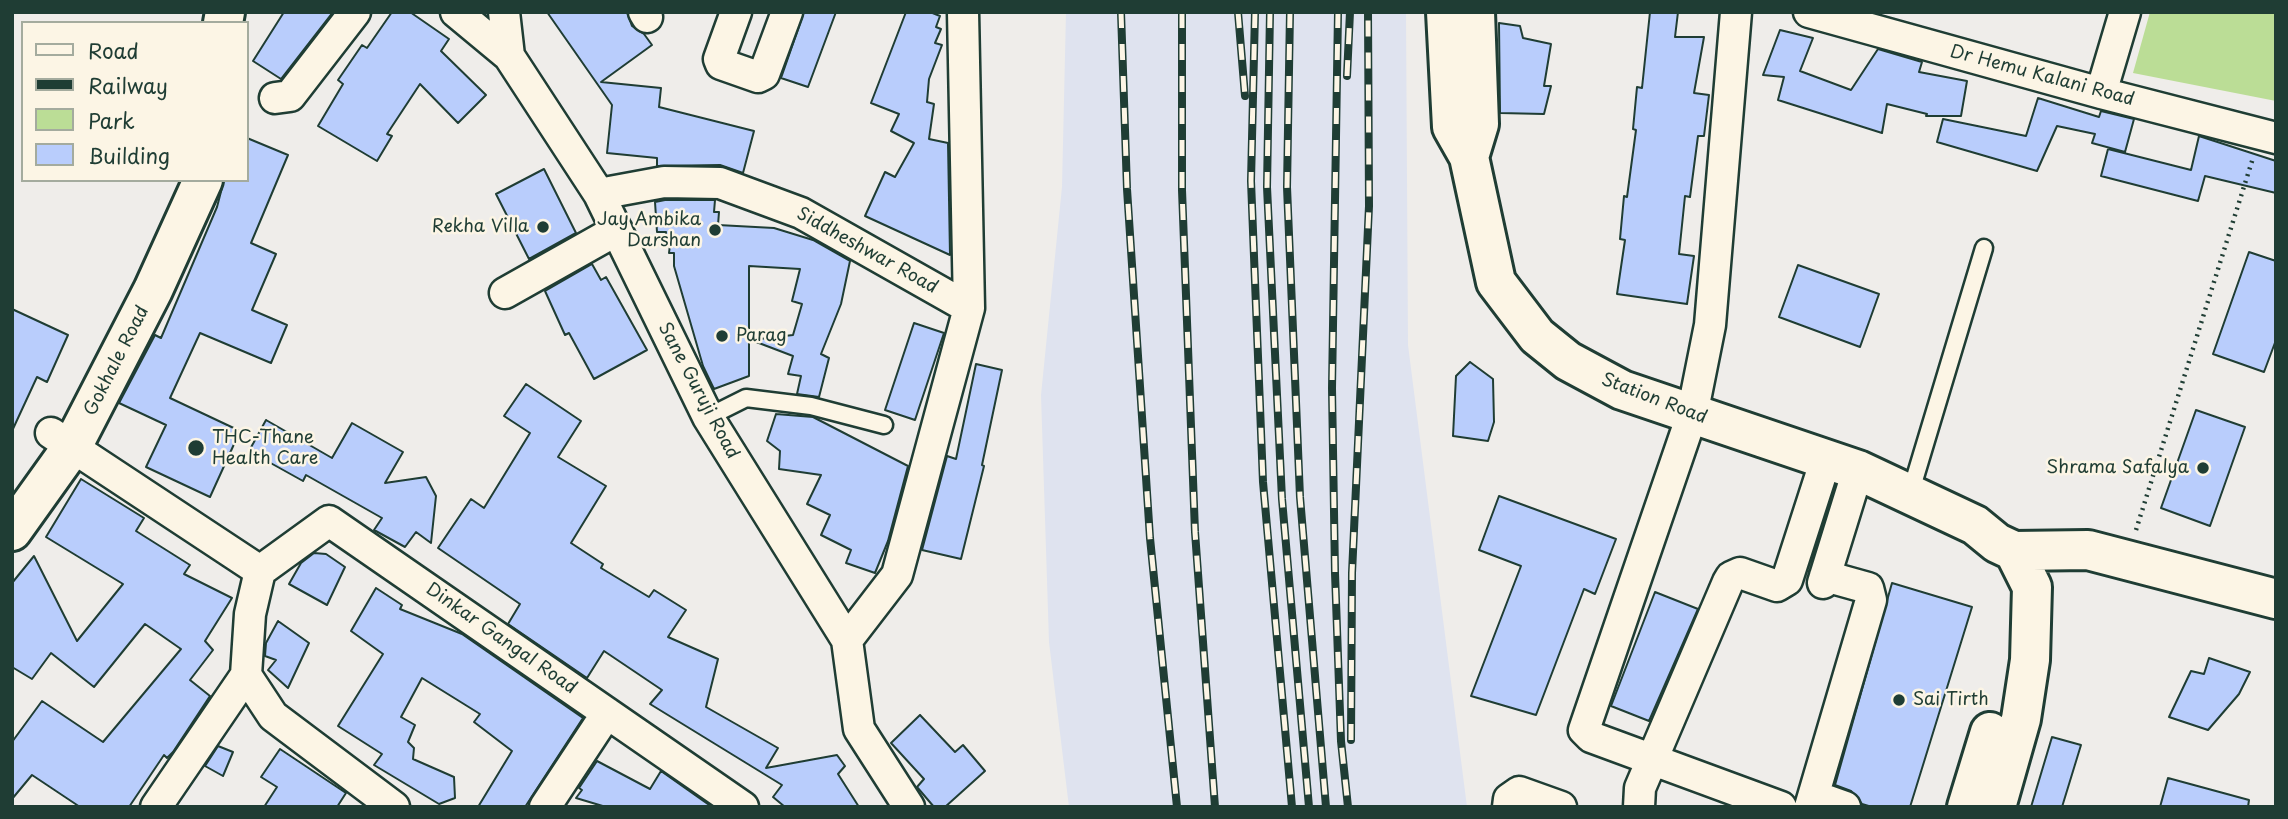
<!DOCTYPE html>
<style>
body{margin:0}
#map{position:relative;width:2288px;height:819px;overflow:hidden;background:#efedea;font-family:"Playpen Sans",sans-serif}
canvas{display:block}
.frame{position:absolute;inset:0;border:14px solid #1f3d34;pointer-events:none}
.legend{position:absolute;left:21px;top:21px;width:228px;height:161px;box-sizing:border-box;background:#fcf5e5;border:2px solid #a4ab9e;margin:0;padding:9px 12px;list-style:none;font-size:21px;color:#1f3d34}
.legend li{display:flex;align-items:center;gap:14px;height:35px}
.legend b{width:35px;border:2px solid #a4ab9e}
</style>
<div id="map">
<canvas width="2288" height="819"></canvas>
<div class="frame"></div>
<ul class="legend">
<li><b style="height:9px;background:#fcf5e5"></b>Road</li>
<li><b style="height:9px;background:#1f3d34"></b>Railway</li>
<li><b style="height:19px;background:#bbdd96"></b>Park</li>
<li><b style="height:19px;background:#b9cdfc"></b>Building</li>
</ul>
</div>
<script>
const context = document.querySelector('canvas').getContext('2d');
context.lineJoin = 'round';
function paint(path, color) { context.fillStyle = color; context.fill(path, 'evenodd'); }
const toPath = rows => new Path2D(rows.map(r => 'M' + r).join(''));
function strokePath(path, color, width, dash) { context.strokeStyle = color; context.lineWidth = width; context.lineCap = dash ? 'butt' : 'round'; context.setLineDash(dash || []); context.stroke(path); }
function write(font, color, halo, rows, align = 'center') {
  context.font = font + ' "Playpen Sans",sans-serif'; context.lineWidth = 5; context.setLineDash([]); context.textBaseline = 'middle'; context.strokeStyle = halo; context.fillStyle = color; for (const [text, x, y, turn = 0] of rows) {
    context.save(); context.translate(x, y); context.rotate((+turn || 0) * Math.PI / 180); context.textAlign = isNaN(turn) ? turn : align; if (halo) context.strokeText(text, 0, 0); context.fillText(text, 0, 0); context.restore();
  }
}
paint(toPath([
 [1066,12,1406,12,1408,345,1467,807,1069,807,1049,642,1041,395,1062,187]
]), '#dfe3ef');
paint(toPath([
 [2150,12,2276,12,2276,101,2133,73]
]), '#bbdd96');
const building = toPath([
 [284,12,333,12,281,79,253,61,284,12],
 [392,12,410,12,449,39,441,51,486,95,458,123,420,84,387,134,392,136,377,161,318,126,343,84,338,80,362,45,367,48,392,12],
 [547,12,627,12,632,26,644,34,652,45,601,82,661,88,659,107,754,131,743,173,720,165,657,166,657,158,607,153,612,105,547,12],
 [804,12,836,12,808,87,781,78,804,12],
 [906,12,930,12,940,16,936,27,941,29,935,43,942,45,929,79,927,102,934,104,929,139,948,143,950,255,865,216,885,172,895,177,914,143,891,131,899,114,871,103,906,12],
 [1650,12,1678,12,1675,37,1704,37,1694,93,1709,95,1704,136,1698,136,1690,197,1685,196,1679,254,1694,256,1687,304,1617,294,1625,240,1620,239,1624,196,1627,197,1636,130,1633,129,1637,87,1642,88,1650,12],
 [1499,23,1520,26,1523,38,1551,44,1544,86,1551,86,1544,114,1500,113,1499,23],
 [1780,30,1813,38,1800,71,1851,90,1878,49,1922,62,1919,72,1967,81,1961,116,1926,116,1927,114,1887,104,1882,133,1778,100,1784,77,1763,75,1780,30],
 [2038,98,2099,117,2101,111,2134,119,2125,152,2092,143,2095,134,2057,126,2037,171,1937,142,1943,119,2026,136,2038,98],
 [2199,136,2276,161,2276,193,2205,176,2198,201,2101,176,2108,149,2191,170,2199,136],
 [247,138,288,155,251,243,276,254,252,310,287,325,271,363,200,333,170,398,240,431,210,497,146,467,166,425,119,403,155,335,161,338,217,207,224,180,247,180,247,138],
 [544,169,576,233,529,259,496,194,544,169],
 [665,200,715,200,714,212,719,212,718,225,774,228,813,240,850,261,841,304,821,354,829,358,819,397,797,394,801,376,788,374,793,356,751,340,793,335,802,304,792,301,800,269,749,266,749,376,714,389,703,366,674,266,674,253,669,253,670,245,665,245,666,232,657,232,655,202,665,200],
 [2249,252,2276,261,2276,340,2264,372,2213,354,2249,252],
 [592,264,601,280,606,277,647,350,594,379,569,333,565,335,545,291,592,264],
 [1798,265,1879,294,1860,347,1779,317,1798,265],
 [12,309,68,335,47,382,37,377,12,431,12,309],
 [914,323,944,333,915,420,885,410,914,323],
 [1470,362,1493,379,1494,422,1488,441,1453,436,1456,376,1470,362],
 [976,364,1002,370,982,465,984,466,961,559,922,550,947,456,956,459,976,364],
 [526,384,581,421,558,457,606,486,571,543,603,564,601,568,649,597,654,590,686,610,668,637,718,659,706,707,778,748,766,768,837,755,845,766,838,774,859,807,785,807,773,797,782,785,650,704,662,690,604,651,587,678,508,624,520,604,438,548,471,499,484,508,530,433,504,416,526,384],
 [2196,410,2245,427,2210,526,2161,508,2196,410],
 [776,414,813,417,908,466,888,541,875,573,846,563,851,550,821,535,830,515,807,504,821,475,779,469,780,451,767,441,776,414],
 [266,420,332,458,352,423,403,452,385,483,426,477,436,496,431,543,416,532,405,547,374,530,382,518,306,475,303,481,249,451,266,420],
 [81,479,144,518,136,531,190,565,184,574,232,598,205,641,213,650,190,680,210,696,173,752,167,758,164,755,129,807,80,807,32,775,12,799,12,742,42,701,103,742,181,649,145,624,94,687,51,653,32,679,12,667,12,583,34,556,77,641,123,584,46,537,81,479],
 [1499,496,1616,539,1595,594,1584,589,1536,715,1471,696,1521,566,1479,550,1499,496],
 [314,553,326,554,345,567,327,605,289,584,301,563,314,553],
 [1892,583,1972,607,1910,807,1872,807,1862,804,1851,791,1835,785,1892,583],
 [376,588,402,605,400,609,462,634,583,718,525,807,478,807,512,751,474,722,480,714,422,678,401,717,415,725,408,742,414,748,413,759,454,777,455,798,439,804,374,765,382,754,338,726,383,654,351,631,376,588],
 [1655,592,1698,609,1649,721,1611,706,1655,592],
 [278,621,309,643,288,688,268,670,276,660,265,656,266,643,278,621],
 [2209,658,2250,672,2239,694,2208,730,2169,717,2191,671,2204,674,2209,658],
 [920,715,955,752,963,745,985,771,945,807,934,807,917,787,924,779,891,743,920,715],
 [2052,737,2081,745,2062,807,2031,807,2052,737],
 [218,746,233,752,223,776,205,766,218,746],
 [280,749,346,793,337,807,264,807,277,787,261,777,280,749],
 [597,761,650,789,661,771,712,807,606,807,576,798,582,790,579,788,597,761],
 [2168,778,2249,800,2248,807,2160,807,2168,778]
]);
paint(building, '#b9cdfc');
strokePath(building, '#1f3d34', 2);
const lane = toPath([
 [708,417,746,398,811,406,884,425],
 [1910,494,1984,248]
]);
const street = toPath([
 [456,12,509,56],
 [504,12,509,56,599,194,708,417,847,640,859,729,909,807],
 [644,12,647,17],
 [736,12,719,59,721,64,758,77,764,74,787,12],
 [1736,12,1710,325,1692,415,1584,730,1591,737,1781,807],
 [1809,12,2101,93,2276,138],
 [2101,93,2125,12],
 [275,98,290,96,355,12],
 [599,194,664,182,720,183,801,213,969,308],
 [505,293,617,230],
 [51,433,260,571],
 [260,571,329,521,743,807],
 [260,571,250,614,246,675,273,716,394,807],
 [1823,583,1858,470],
 [847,640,897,575,969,308,963,12],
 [1814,796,1845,807],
 [156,807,246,675],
 [545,807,607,713],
 [1508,807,1509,799,1519,792,1561,807],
 [1639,807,1640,788,1728,582,1731,577,1740,573,1777,586,1787,580,1826,459],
 [1810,807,1871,600,1868,588,1825,576]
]);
const secondary = toPath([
 [1446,12,1452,127,1469,157],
 [1475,12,1479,124,1469,157,1496,282,1537,336,1568,361,1622,390,1858,470,1975,525,1997,543,2014,551,2088,550,2276,599],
 [223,23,225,12],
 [12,531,72,447,153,290,203,180],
 [1967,807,1990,732],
 [1996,807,2021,719,2030,660,2032,587,2014,551]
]);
strokePath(lane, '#1f3d34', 21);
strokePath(street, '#1f3d34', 35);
strokePath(secondary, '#1f3d34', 44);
strokePath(toPath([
 [2136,530,2253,158]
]), '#1f3d34', 4.5, [2, 5]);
strokePath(lane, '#fcf5e5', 16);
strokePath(street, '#fcf5e5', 30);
strokePath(secondary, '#fcf5e5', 38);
const rail = toPath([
 [1121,12,1127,189,1150,538,1177,807],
 [1182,12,1182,190,1195,532,1215,807],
 [1238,12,1245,96],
 [1255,12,1251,181,1263,482,1292,807],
 [1270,12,1267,187,1282,499,1309,807],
 [1290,12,1287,187,1300,497,1326,807],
 [1338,12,1332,388,1335,573,1341,741,1348,807],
 [1347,76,1350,12],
 [1351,740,1352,573,1369,206,1368,12]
]);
strokePath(rail, '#1f3d34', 8);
strokePath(rail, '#fcf5e5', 5, [16]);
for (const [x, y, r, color] of [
 [543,227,7,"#1f3d34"],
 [715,230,7,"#1f3d34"],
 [722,336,7,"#1f3d34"],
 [196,448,9,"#1f3d34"],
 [2203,468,7,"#1f3d34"],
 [1899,700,7,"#1f3d34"]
]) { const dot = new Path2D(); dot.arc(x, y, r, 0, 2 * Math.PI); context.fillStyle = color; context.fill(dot); strokePath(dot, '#fcf5e5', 2.5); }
write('18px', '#1f3d34', '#fcf5e5', [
 ["Dr Hemu Kalani Road",2042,76,15],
 ["Siddheshwar Road",867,251,29],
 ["Gokhale Road",117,361,-63],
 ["Sane Guruji Road",698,391,62],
 ["Station Road",1654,399,21],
 ["Dinkar Gangal Road",501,639,35]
]);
write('18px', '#1f3d34', '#fcf5e5', [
 ["Jay Ambika",701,220],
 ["Darshan",701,241],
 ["Rekha Villa",529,227],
 ["Parag",736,336,"left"],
 ["THC-Thane",212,438,"left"],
 ["Health Care",212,459,"left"],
 ["Shrama Safalya",2189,468],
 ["Sai Tirth",1913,700,"left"]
], 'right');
</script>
